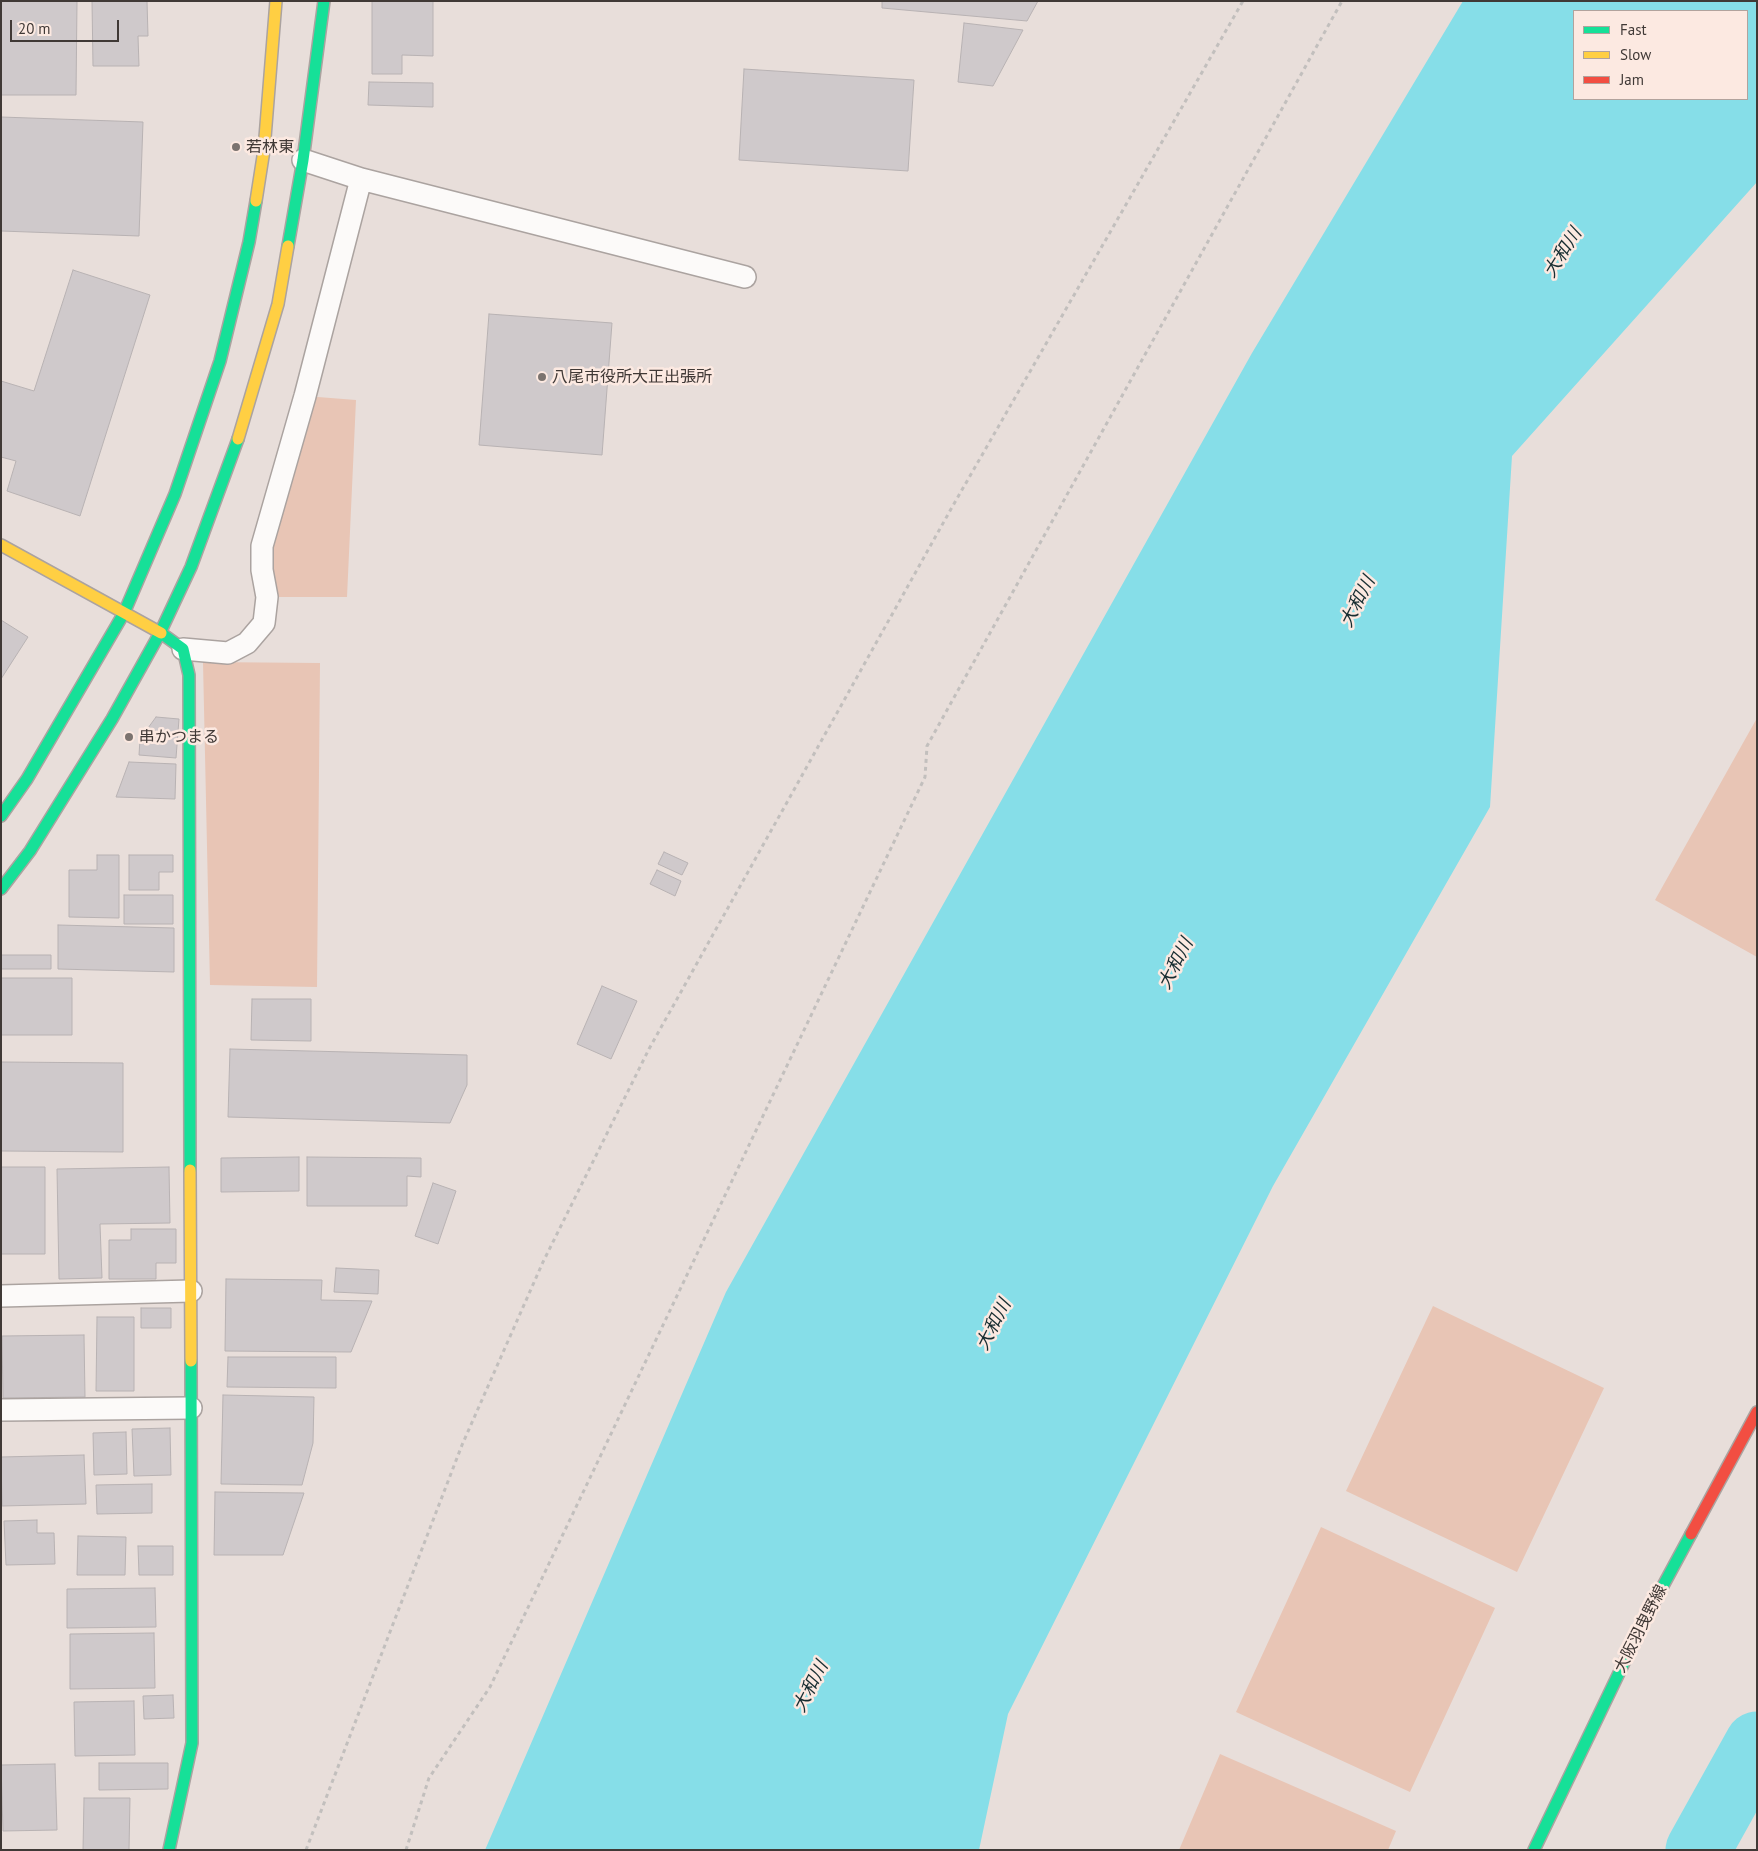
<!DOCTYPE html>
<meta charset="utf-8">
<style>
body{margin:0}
#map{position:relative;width:1758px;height:1851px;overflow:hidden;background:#e8deda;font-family:"PT Sans",sans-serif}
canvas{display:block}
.frame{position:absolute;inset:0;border:2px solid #403936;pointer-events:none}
.legend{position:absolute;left:1573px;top:10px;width:175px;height:90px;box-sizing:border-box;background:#fce9e1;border:1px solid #b1a39d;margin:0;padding:6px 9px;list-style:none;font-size:15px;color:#403936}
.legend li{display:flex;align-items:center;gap:10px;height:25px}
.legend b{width:25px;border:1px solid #b1a39d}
.scale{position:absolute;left:10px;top:20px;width:109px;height:22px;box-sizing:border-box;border:2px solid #403936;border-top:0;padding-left:6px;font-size:15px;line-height:18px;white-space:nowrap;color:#403936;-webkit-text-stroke:4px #fce9e1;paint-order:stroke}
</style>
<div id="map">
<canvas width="1758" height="1851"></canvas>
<div class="frame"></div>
<ul class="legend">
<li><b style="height:6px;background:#16e098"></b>Fast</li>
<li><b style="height:6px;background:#ffcf43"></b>Slow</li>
<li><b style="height:6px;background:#f24e42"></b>Jam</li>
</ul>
<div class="scale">20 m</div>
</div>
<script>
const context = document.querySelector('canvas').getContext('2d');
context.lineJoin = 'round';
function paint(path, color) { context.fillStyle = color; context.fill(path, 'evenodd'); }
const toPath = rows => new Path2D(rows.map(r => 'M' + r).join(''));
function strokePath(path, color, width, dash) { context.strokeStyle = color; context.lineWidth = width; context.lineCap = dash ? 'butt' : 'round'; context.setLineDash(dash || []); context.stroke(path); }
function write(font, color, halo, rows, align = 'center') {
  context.font = font + ' "PT Sans","Noto Sans JP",sans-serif'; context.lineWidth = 5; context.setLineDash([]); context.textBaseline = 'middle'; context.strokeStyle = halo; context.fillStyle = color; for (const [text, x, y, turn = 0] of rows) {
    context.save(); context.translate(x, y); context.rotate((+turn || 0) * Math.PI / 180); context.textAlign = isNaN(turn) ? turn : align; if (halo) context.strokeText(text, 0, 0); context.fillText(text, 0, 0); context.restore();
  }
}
paint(toPath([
 [305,396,356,400,347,597,267,597,262,570],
 [203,662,320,663,317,987,210,985],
 [1757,718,1757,957,1655,900],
 [1433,1306,1604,1388,1517,1572,1346,1491],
 [1321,1527,1495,1608,1410,1792,1236,1712],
 [1220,1754,1396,1831,1388,1850,1179,1850]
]), '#e8c5b5');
paint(toPath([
 [1463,1,1757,1,1757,182,1512,456,1490,807,1273,1186,1008,1714,979,1850,485,1850,726,1292,1252,353],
 [1574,11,1747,11,1747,99,1574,99]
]), '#86dee8');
strokePath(toPath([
 [1698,1850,1757,1744]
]), '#86dee8', 65);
const building = toPath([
 [1,1,77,1,76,95,1,95,1,1],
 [92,1,147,1,148,36,138,36,139,66,93,66,92,1],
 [372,1,433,1,433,56,402,55,402,74,372,74,372,1],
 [882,1,1038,1,1027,21,882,8,882,1],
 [964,23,1023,30,993,86,958,82,964,23],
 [744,69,914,80,908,171,739,160,744,69],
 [369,82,433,83,433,107,368,105,369,82],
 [1,117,143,122,139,236,1,231,1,117],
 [73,270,150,295,80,516,7,491,16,461,1,457,1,381,34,391,73,270],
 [489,314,612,323,602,455,479,445,489,314],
 [1,620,28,637,1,679,1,620],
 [156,717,179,719,176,758,139,755,140,739,156,717],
 [129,762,176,764,175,799,116,797,129,762],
 [664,852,688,863,682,875,658,864,664,852],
 [97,855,119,855,119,918,69,917,69,870,97,870,97,855],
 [129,855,173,855,173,872,159,872,159,890,129,890,129,855],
 [657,870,681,881,675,896,650,884,657,870],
 [124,895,173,895,173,924,124,924,124,895],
 [58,925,174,928,174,972,58,969,58,925],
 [1,955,51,955,51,969,1,969,1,955],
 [1,978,72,978,72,1035,1,1035,1,978],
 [602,986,637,1001,611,1059,577,1044,602,986],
 [252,999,311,999,311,1041,251,1040,252,999],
 [230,1049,467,1055,467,1085,450,1123,228,1117,230,1049],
 [1,1062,123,1063,123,1152,1,1151,1,1062],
 [299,1157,299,1191,221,1192,221,1158,299,1157],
 [307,1157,421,1158,421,1177,407,1176,407,1206,307,1206,307,1157],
 [1,1167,45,1167,45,1254,1,1254,1,1167],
 [169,1167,170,1223,100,1224,102,1278,59,1279,57,1169,169,1167],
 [433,1183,456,1191,438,1244,415,1236,433,1183],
 [131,1229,176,1229,176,1263,156,1263,156,1279,109,1279,109,1240,131,1240,131,1229],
 [336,1268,379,1270,378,1294,334,1292,336,1268],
 [226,1279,322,1280,321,1300,372,1301,351,1352,225,1351,226,1279],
 [141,1308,171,1308,171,1328,141,1328,141,1308],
 [97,1317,134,1317,134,1391,96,1391,97,1317],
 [84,1335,85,1397,3,1398,2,1336,84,1335],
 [228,1357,336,1357,336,1388,227,1387,228,1357],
 [223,1395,314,1397,313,1443,302,1485,221,1484,223,1395],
 [170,1428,171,1475,134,1476,132,1429,170,1428],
 [126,1432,127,1474,94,1475,93,1433,126,1432],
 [84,1455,86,1504,2,1506,1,1457,84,1455],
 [152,1484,152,1513,97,1514,96,1485,152,1484],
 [215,1492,304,1493,283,1555,214,1555,215,1492],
 [37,1520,37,1533,54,1533,55,1564,6,1565,4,1521,37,1520],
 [78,1536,126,1537,125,1575,77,1575,78,1536],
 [138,1546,173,1546,173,1575,139,1575,138,1546],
 [155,1588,156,1627,67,1628,67,1589,155,1588],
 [154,1633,155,1688,70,1689,70,1634,154,1633],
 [173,1695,174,1718,144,1719,143,1696,173,1695],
 [134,1701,135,1755,75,1756,74,1702,134,1701],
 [99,1763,168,1763,168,1789,99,1790,99,1763],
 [55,1764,57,1830,3,1831,1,1765,55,1764],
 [84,1798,130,1798,129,1850,83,1850,84,1798]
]);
paint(building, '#cfc9cb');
strokePath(building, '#b8b2b3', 1);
const lane = toPath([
 [303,160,361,179,745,277],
 [183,649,228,653,247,643,264,623,267,597,262,570,262,546,305,396,361,179],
 [1,1296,191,1291],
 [1,1410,191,1408]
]);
const fast = toPath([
 [288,246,303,160,324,1],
 [161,633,183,649,189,675,190,1170],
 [1,816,27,779,124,613,175,494,220,361,249,242,256,201],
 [1,889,30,851,112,719,160,633,191,567,238,439],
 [169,1850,192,1743,191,1361],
 [1534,1850,1644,1621,1691,1534]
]);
const slow = toPath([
 [256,201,264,150,276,1],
 [238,439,278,304,288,246],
 [1,545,161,633],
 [190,1170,191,1361]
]);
const jam = toPath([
 [1691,1534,1757,1412]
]);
strokePath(lane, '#aba3a0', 24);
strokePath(fast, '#aba3a0', 14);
strokePath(slow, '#aba3a0', 14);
strokePath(jam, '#aba3a0', 14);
strokePath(toPath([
 [306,1850,462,1445,543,1262,649,1049,951,509,1243,1],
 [406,1850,429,1778,490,1687,925,777,927,746,1342,1]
]), '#c2bfbd', 3, [4, 4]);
strokePath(lane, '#fcfaf9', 21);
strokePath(fast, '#16e098', 11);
strokePath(slow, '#ffcf43', 11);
strokePath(jam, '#f24e42', 11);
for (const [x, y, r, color] of [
 [236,147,5,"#7b736f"],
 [542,377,5,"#7b736f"],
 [129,737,5,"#7b736f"]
]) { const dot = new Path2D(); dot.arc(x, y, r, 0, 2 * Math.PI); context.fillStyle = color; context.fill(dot); strokePath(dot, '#fce9e1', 2); }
write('16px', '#403936', '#fce9e1', [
 ["若林東",246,147],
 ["八尾市役所大正出張所",552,377],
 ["串かつまる",139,737]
], 'left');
write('16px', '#403936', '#fce9e1', [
 ["大阪羽曳野線",1641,1629,-63]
]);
write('italic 18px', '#172d31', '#fce9e1', [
 ["大和川",1563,253,-58],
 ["大和川",1358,602,-63],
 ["大和川",1176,964,-63],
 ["大和川",994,1325,-63],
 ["大和川",811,1687,-63]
]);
</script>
